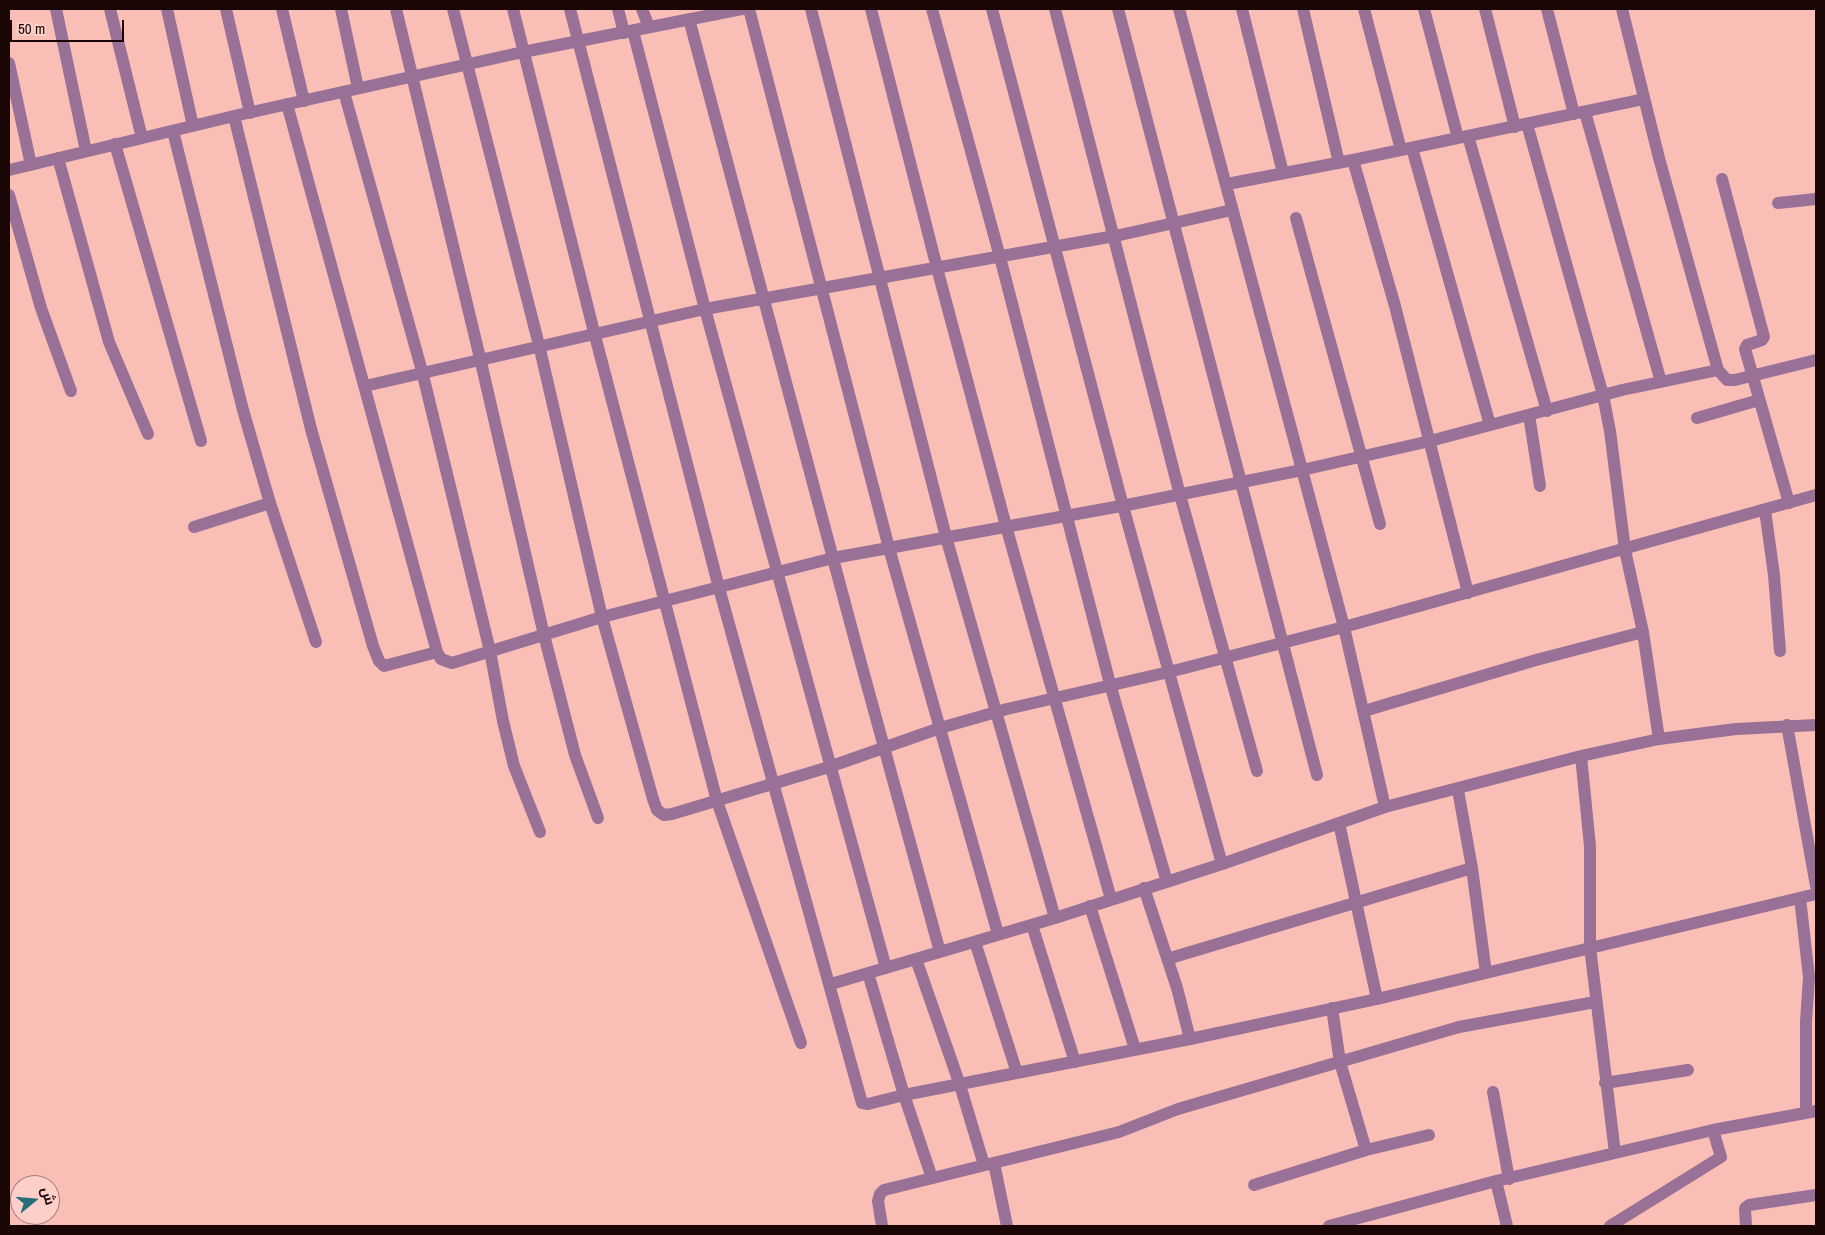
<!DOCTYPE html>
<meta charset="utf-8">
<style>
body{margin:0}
#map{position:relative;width:1825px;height:1235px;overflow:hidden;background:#f9bfb6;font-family:"Archivo Narrow",Cairo,sans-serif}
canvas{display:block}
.frame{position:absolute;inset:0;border:10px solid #190605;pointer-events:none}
.north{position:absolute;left:10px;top:1175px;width:50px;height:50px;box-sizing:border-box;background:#fecfc8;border:1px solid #a27f7a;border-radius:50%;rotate:73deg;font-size:14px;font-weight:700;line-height:20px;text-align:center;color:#190605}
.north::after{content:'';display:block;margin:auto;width:18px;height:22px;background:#256e78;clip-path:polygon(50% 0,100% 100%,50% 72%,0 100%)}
.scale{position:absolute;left:10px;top:20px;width:114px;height:22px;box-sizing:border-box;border:2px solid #190605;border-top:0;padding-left:6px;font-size:15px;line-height:18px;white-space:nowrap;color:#190605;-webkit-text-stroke:4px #fecfc8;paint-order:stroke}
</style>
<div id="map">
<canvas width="1825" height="1235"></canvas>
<div class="frame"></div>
<div class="north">ش</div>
<div class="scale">50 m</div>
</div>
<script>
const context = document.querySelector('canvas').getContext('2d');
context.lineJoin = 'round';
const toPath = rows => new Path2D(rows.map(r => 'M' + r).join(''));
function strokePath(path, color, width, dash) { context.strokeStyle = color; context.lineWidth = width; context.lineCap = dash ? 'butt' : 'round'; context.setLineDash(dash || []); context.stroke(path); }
strokePath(toPath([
 [56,9,86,151],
 [110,9,142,138],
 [167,9,193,126],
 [226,9,250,113],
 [282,9,304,101],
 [341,9,358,88],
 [396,9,480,358,544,635,575,755,598,818],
 [453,9,539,345,602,617,653,799,657,810,664,815,672,814,829,767,940,728,1007,709,1169,672,1344,627,1816,495],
 [513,9,594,332,717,801,801,1043],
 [570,9,719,588,862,1103,868,1104,904,1095,1190,1039,1377,999,1816,894],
 [618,9,624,33],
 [642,9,649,27],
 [749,9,889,548,998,934],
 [811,9,946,537,1055,918],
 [871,9,937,268,1006,526,1111,899],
 [932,9,1000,257,1110,684,1167,882],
 [992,9,1123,506,1222,864],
 [1055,9,1180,495,1257,771],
 [1118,9,1317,775],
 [1179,9,1344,627,1385,807],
 [1242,9,1283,173],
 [1303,9,1339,163],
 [1364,9,1401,150],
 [1424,9,1458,138],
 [1485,9,1515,127],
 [1547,9,1574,114],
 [1622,9,1659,158,1718,370,1727,380,1735,380,1816,360],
 [689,19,858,652,940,952],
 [633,31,705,309,886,968],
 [9,63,31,165],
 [344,92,422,371,490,651,503,721,514,766,540,832],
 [287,104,437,652,441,659,452,663,602,617,833,558,1132,504,1302,470,1430,441,1622,390,1718,370],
 [1585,112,1661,382],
 [234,116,311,429,373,646,379,661,384,666,437,652],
 [1527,124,1603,395,1610,431,1625,550,1643,632,1659,739],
 [173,131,243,410,270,503,316,642],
 [1468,136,1547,411],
 [115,144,201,441],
 [1412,148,1490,425],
 [58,158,109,342,148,434],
 [1353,160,1395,306,1468,593],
 [9,170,234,116,523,52,742,9],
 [1722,179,1764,337,1762,340,1747,345,1745,349,1789,503],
 [1227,184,1353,160,1644,99],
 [9,195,41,308,71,391],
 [1778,203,1816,199],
 [1296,218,1380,524],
 [365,386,705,309,1120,235,1232,210],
 [1529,415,1540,486],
 [1697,418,1759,400],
 [1765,510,1774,575,1780,651],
 [194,527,270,503],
 [1364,711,1536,660,1643,632],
 [1787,725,1816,886],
 [1581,756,1590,846,1590,947,1615,1153],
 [1458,790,1472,868,1486,973],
 [1339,823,1377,999],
 [1144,888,1177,988,1190,1039],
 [1800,898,1809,977,1806,1022,1806,1113],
 [1090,906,1135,1049],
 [1032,925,1075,1062],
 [975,942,1017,1073],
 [916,959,960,1085,984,1165],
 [1167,959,1472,868],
 [868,973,904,1095,932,1178],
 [831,984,1055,918,1222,864,1385,807,1581,756,1659,739,1736,729,1816,725],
 [1332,1008,1340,1062,1366,1150],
 [1605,1083,1688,1070],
 [1493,1092,1509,1179],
 [994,1163,1007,1226],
 [1496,1181,1507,1226],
 [1254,1185,1366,1150,1429,1135],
 [882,1226,878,1201,880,1194,884,1190,1119,1132,1178,1109,1459,1027,1595,1002],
 [1329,1226,1496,1181,1713,1130,1816,1111],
 [1610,1226,1721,1157,1713,1130],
 [1746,1226,1745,1208,1749,1205,1816,1195]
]), '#997196', 12);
</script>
